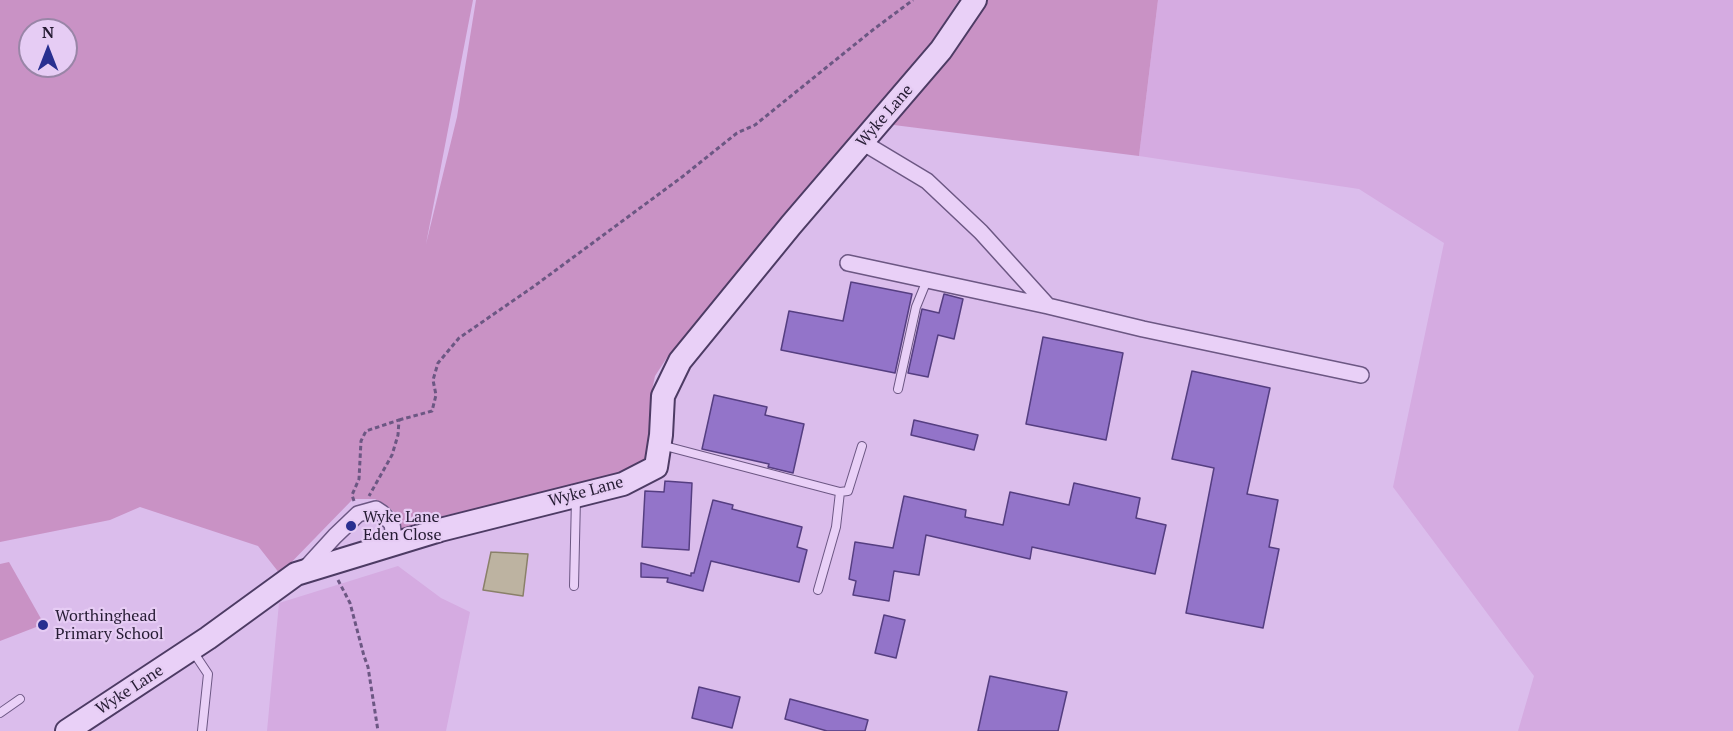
<!DOCTYPE html>
<style>
body{margin:0}
#map{position:relative;width:1733px;height:731px;overflow:hidden;background:#dbbdec;font-family:"PT Serif",serif}
canvas{display:block}
.north{position:absolute;left:18px;top:18px;width:60px;height:60px;box-sizing:border-box;background:#e6ccf4;border:2px solid #9985a7;border-radius:50%;rotate:0deg;font-size:16px;font-weight:700;line-height:24px;text-align:center;color:#251b33}
.north::after{content:'';display:block;margin:auto;width:21px;height:27px;background:#292f90;clip-path:polygon(50% 0,100% 100%,50% 72%,0 100%)}
</style>
<div id="map">
<canvas width="1733" height="731"></canvas>
<div class="north">N</div>
</div>
<script>
const context = document.querySelector('canvas').getContext('2d');
context.lineJoin = 'round';
function paint(path, color) { context.fillStyle = color; context.fill(path, 'evenodd'); }
const toPath = rows => new Path2D(rows.map(r => 'M' + r).join(''));
function strokePath(path, color, width, dash) { context.strokeStyle = color; context.lineWidth = width; context.lineCap = dash ? 'butt' : 'round'; context.setLineDash(dash || []); context.stroke(path); }
function write(font, color, halo, rows, align = 'center') {
  context.font = font + ' "PT Serif",serif'; context.lineWidth = 4.5; context.setLineDash([]); context.textBaseline = 'middle'; context.strokeStyle = halo; context.fillStyle = color; for (const [text, x, y, turn = 0] of rows) {
    context.save(); context.translate(x, y); context.rotate((+turn || 0) * Math.PI / 180); context.textAlign = isNaN(turn) ? turn : align; if (halo) context.strokeText(text, 0, 0); context.fillText(text, 0, 0); context.restore();
  }
}
paint(toPath([
 [1158,0,1733,0,1733,731,1518,731,1534,676,1393,487,1444,243,1359,189,1139,156],
 [398,566,441,598,470,612,446,731,267,731,279,603]
]), '#d5abe1');
paint(toPath([
 [0,0,473,0,426,244,457,117,476,0,959,0,923,55,668,356,655,376,651,395,650,414,652,432,649,458,627,474,443,516,399,530,398,520,394,512,384,504,375,499,353,499,280,574,258,546,140,507,110,520,0,542],
 [30,30,66,30,66,66,30,66],
 [975,0,1158,0,1139,156,878,123],
 [9,562,44,624,0,641,0,564]
]), '#c992c5');
const water = toPath([
 [491,552,528,554,523,596,483,590,491,552]
]);
paint(water, '#bdb3a1');
strokePath(water, '#8a8069', 1.5);
const building = toPath([
 [851,282,912,294,895,373,781,350,789,311,843,321,851,282],
 [944,294,963,299,954,339,938,335,928,377,908,373,922,309,939,313,944,294],
 [1043,337,1123,353,1106,440,1026,424,1043,337],
 [1192,371,1270,388,1247,494,1278,500,1269,547,1279,549,1263,628,1186,613,1214,468,1172,459,1192,371],
 [714,395,767,407,765,415,804,424,793,473,768,467,769,464,702,449,714,395],
 [914,420,978,435,974,450,911,435,914,420],
 [665,481,692,483,689,550,642,547,645,491,664,492,665,481],
 [1074,483,1140,498,1136,518,1166,525,1155,574,1032,547,1030,559,926,535,919,575,894,571,889,601,853,595,856,581,849,579,855,542,893,548,904,496,966,510,965,517,1003,525,1010,492,1069,505,1074,483],
 [713,500,733,505,732,509,802,527,797,547,807,550,799,582,711,561,703,591,667,582,668,578,641,577,641,563,691,576,691,573,694,573,713,500],
 [884,615,905,620,896,658,875,653,884,615],
 [990,676,1067,692,1058,731,978,731,990,676],
 [699,687,740,697,732,728,692,718,699,687],
 [790,699,868,720,865,731,827,731,785,719,790,699]
]);
paint(building, '#9374c9');
strokePath(building, '#553e81', 1.5);
const lane = toPath([
 [898,389,916,307,927,280],
 [661,445,840,492,848,491,862,446],
 [574,586,576,498],
 [818,590,836,527,840,492],
 [192,650,208,674,202,731],
 [0,713,20,699]
]);
const street = toPath([
 [862,142,927,181,981,232,1048,306,1143,329,1361,375],
 [848,263,1048,306],
 [304,570,335,536,358,514,376,509,382,513,392,524,395,544]
]);
const secondary = toPath([
 [67,731,208,638,296,574,440,530,623,484,656,467,661,435,663,396,680,361,791,225,941,50,975,0]
]);
strokePath(lane, '#6c5783', 10);
strokePath(street, '#6c5783', 18);
strokePath(secondary, '#4d3b64', 26);
strokePath(toPath([
 [399,420,432,411,436,395,433,380,438,363,459,338,533,287,682,177,737,133,755,125,874,29,913,0],
 [354,501,352,495,359,479,361,441,366,431,399,420,398,435,392,455,369,496],
 [338,580,350,603,364,656,368,667,378,731]
]), '#6c5783', 3, [4.5, 3]);
strokePath(lane, '#e9d0f7', 8);
strokePath(street, '#e9d0f7', 15);
strokePath(secondary, '#e9d0f7', 22);
for (const [x, y, r, color] of [
 [351,526,6,"#292f90"],
 [43,625,6,"#292f90"]
]) { const dot = new Path2D(); dot.arc(x, y, r, 0, 2 * Math.PI); context.fillStyle = color; context.fill(dot); strokePath(dot, '#e6ccf4', 2); }
write('16px', '#251b33', '#e6ccf4', [
 ["Wyke Lane",885,116,-49],
 ["Wyke Lane",586,492,-15],
 ["Wyke Lane",130,690,-33]
]);
write('16px', '#251b33', '#e6ccf4', [
 ["Wyke Lane",363,517],
 ["Eden Close",363,535],
 ["Worthinghead",55,616],
 ["Primary School",55,634]
], 'left');
</script>
